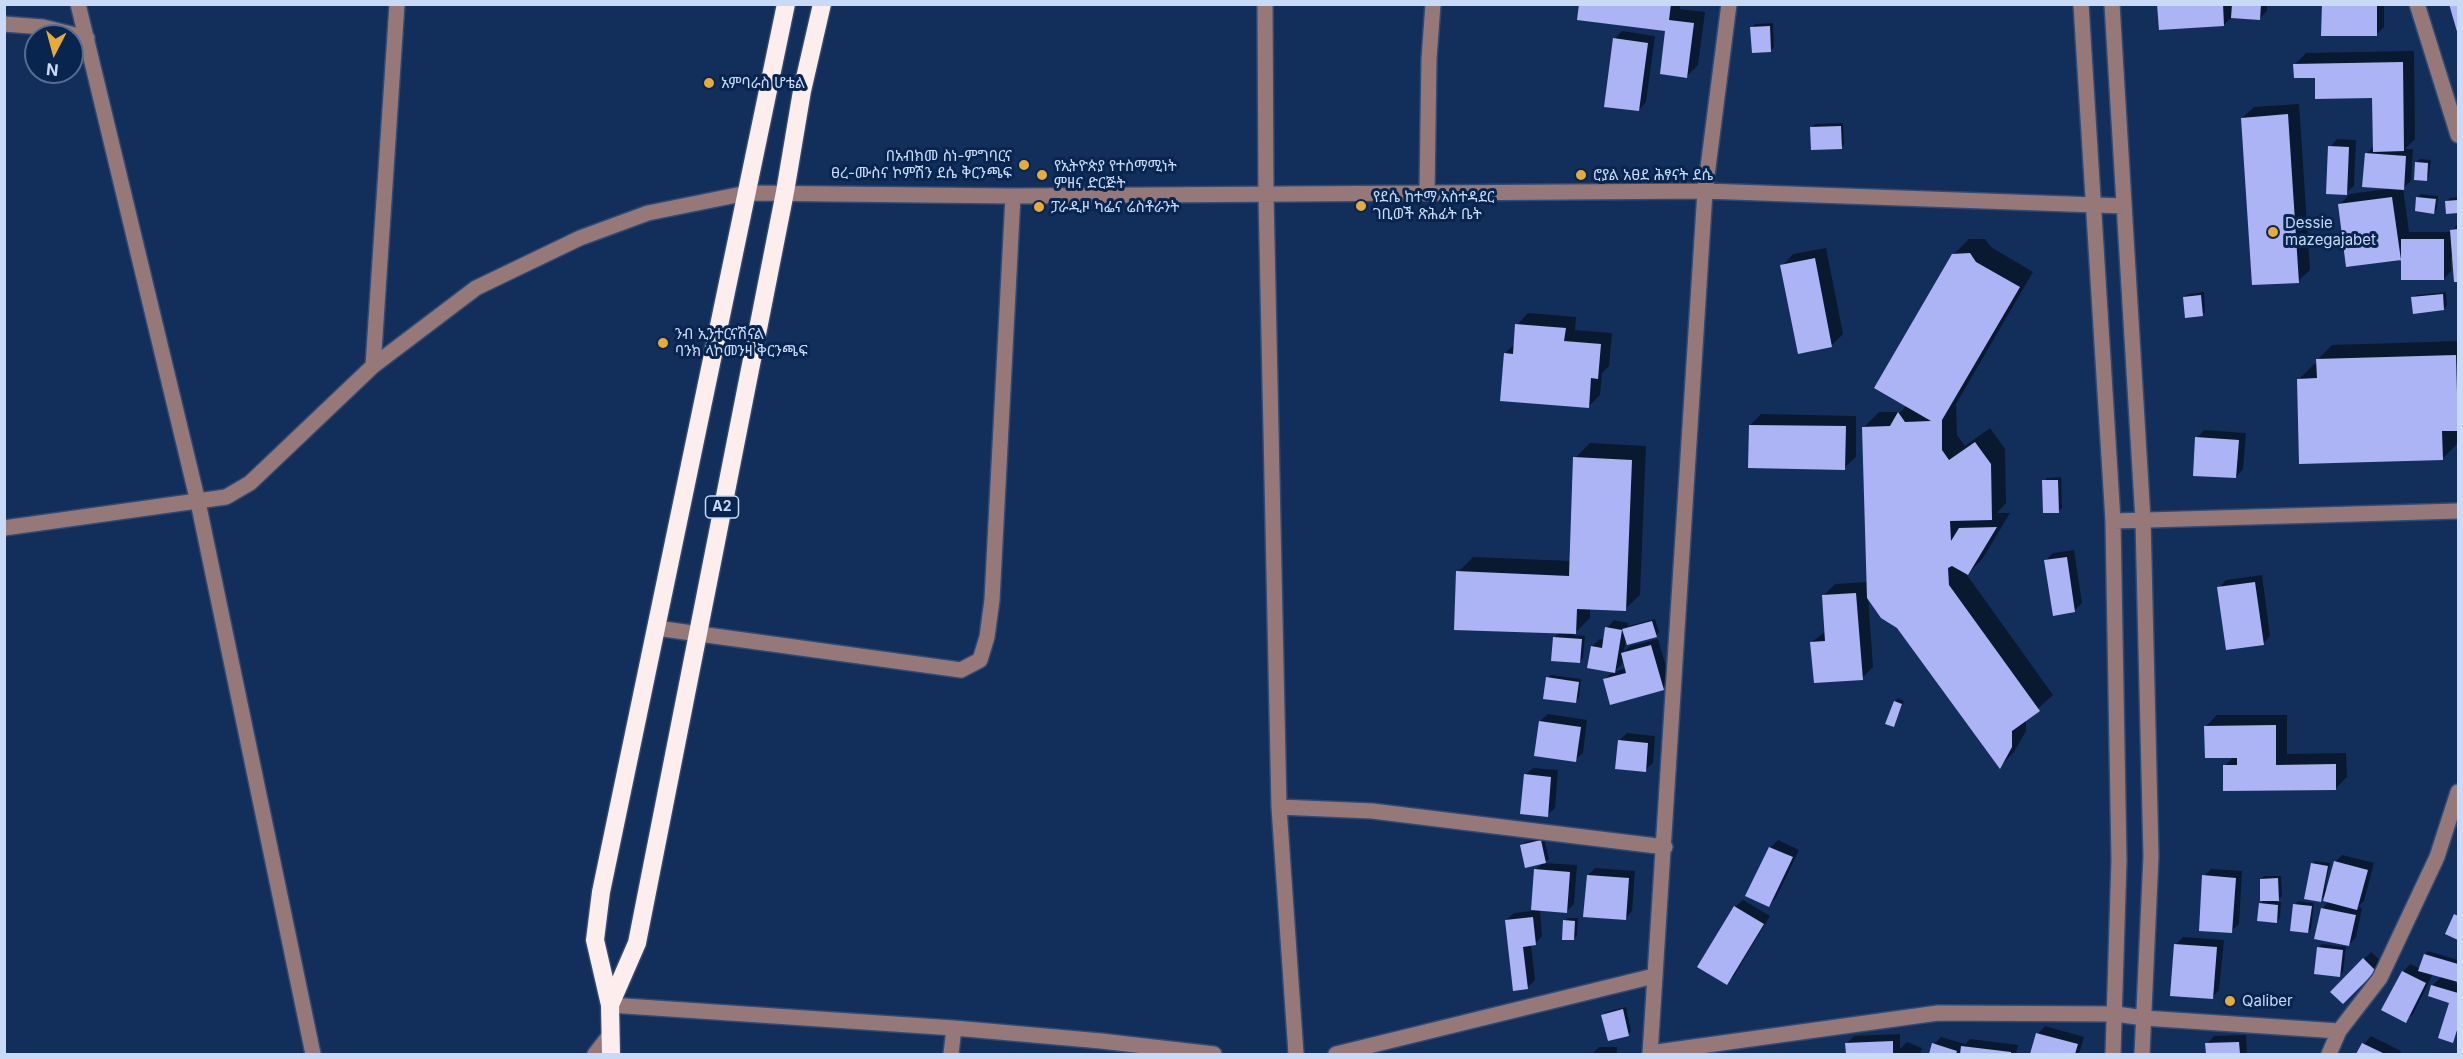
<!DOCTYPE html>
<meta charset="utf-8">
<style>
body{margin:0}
#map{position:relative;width:2463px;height:1059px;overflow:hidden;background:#122f5b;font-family:Inter,sans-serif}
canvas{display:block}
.frame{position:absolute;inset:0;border:6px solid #c8daf6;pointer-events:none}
.north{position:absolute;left:24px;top:24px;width:60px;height:60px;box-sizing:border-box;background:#082550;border:2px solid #556d92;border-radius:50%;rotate:186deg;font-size:16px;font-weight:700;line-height:24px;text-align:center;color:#c8daf6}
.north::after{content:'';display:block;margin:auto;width:21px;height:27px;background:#e8ab37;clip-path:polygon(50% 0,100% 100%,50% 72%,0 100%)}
</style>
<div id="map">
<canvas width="2463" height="1059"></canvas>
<div class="frame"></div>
<div class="north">N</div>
</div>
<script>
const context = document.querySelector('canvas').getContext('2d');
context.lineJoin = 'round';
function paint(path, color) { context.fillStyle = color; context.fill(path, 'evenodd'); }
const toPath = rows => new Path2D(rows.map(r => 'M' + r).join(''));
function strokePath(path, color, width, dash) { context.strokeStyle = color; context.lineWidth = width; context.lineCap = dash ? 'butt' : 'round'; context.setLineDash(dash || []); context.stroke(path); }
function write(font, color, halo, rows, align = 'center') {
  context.font = font + ' Inter,"Noto Sans Ethiopic",sans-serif'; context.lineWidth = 6; context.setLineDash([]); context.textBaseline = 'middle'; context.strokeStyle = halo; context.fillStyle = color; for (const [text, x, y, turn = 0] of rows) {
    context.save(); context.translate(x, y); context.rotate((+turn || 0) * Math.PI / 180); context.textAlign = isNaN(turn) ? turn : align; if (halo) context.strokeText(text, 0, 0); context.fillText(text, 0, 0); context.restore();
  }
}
paint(toPath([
 [1581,4,1680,4,1680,9,1705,12,1698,65,1687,76,1667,29],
 [2159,4,2267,4,2267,11,2259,19,2232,17,2224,25],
 [2323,4,2384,4,2384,27,2376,35],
 [1773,23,1774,47,1771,50,1752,28,1755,24],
 [1622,31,1655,36,1646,102,1639,110,1614,39],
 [2414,51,2415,139,2405,149,2413,149,2411,181,2403,188,2409,232,2452,232,2458,223,2458,280,2455,281,2453,257,2451,257,2451,271,2444,279,2402,256,2400,259,2339,205,2350,194,2349,194,2387,189,2366,154,2374,146,2373,96,2316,77,2295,64,2306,53],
 [2299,104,2310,270,2298,281,2242,118,2254,107],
 [1843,123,1844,144,1841,147,1812,127,1815,124],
 [2337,139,2356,140,2354,186,2346,193,2330,147],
 [2420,159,2431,160,2429,176,2426,179,2416,162],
 [2421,194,2438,196,2437,209,2433,212,2418,197],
 [2458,197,2458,212,2447,212,2447,201,2450,198],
 [1969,239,1985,239,1991,247,2033,272,1956,404,1957,435,1965,446,1990,428,2005,449,2006,503,1997,513,2010,513,1983,558,1967,575,2053,695,2026,719,2026,731,2014,752,2000,767,1898,627,1868,597,1873,667,1862,678,1812,642,1826,631,1823,596,1835,584,1868,582,1864,427,1879,412,1901,412,1907,405,1953,255],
 [1826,248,1843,334,1832,345,1782,266,1793,254],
 [2204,292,2205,312,2202,315,2184,297,2188,294],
 [2446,292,2447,305,2444,309,2413,298,2416,295],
 [1528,313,1576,317,1575,330,1612,333,1609,366,1602,373,1600,395,1589,406,1505,353,1515,344,1517,325],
 [2458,341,2457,444,2442,459,2299,379,2314,364,2318,364,2318,359,2332,345],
 [1761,414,1856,416,1856,457,1844,468,1750,425],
 [2204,430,2246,433,2243,469,2236,477,2197,438],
 [1590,443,1646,446,1640,595,1625,609,1590,608,1590,618,1573,635,1585,636,1583,658,1580,661,1554,638,1560,632,1458,572,1473,557,1571,561,1575,458],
 [2061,477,2062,508,2058,511,2044,481,2047,478],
 [2074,550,2082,603,2074,611,2045,561,2053,553],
 [2262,575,2270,636,2263,644,2219,588,2226,580],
 [1655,619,1659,632,1656,636,1626,637,1624,652,1630,646,1658,639,1670,681,1663,688,1604,680,1613,671,1592,646,1600,639,1605,640,1607,628,1614,620,1628,623,1628,626],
 [1623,656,1626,668,1614,672,1622,664],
 [1551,675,1581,679,1579,698,1575,702,1547,678],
 [1898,698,1904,701,1894,725,1895,702],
 [1548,714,1587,720,1583,753,1575,760,1540,721],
 [2217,715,2287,715,2287,754,2346,753,2347,777,2335,789,2225,766,2234,756,2206,726],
 [1627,733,1655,736,1653,763,1645,770,1619,741],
 [1533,768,1558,770,1555,808,1547,815,1525,775],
 [1544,838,1549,859,1544,863,1577,865,1574,904,1567,911,1540,909,1542,936,1535,944,1531,945,1535,980,1527,988,1506,920,1514,913,1532,911,1535,870,1543,863,1522,845,1525,842],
 [1778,840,1799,850,1776,898,1769,905,1770,848],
 [2342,855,2374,863,2364,901,2358,907,2362,908,2356,937,2349,945,2322,909,2329,901,2326,894,2320,900,2312,864,2315,861,2330,863,2325,888,2328,889,2335,862],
 [1595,868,1635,871,1632,911,1625,919,1588,875],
 [2211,869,2242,871,2239,924,2231,931,2204,876],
 [2264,876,2281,876,2282,896,2276,902,2281,902,2280,918,2276,922,2260,904,2264,900,2261,879],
 [1743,900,1770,916,1734,976,1726,983,1735,907],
 [2298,901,2314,903,2311,929,2308,932,2295,905],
 [1568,918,1578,918,1577,935,1574,939,1564,921],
 [2183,937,2224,940,2219,990,2212,998,2176,944],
 [2322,944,2346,947,2343,972,2339,976,2318,948],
 [2428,951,2458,960,2458,979,2455,983,2458,984,2458,1030,2453,1041,2451,1003,2433,985,2442,976,2433,974,2413,1014,2405,1021,2403,972,2410,964,2421,969,2425,955],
 [2371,952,2382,962,2343,1002,2332,992],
 [1626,1007,1631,1031,1628,1035,1603,1015,1606,1012],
 [2045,1026,2084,1037,2079,1054,2032,1054,2038,1034],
 [1900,1034,1900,1049,1907,1042,1922,1048,1920,1054,1898,1054,1899,1053,1897,1054,1847,1054,1847,1043,1854,1036],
 [2246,1035,2247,1054,2207,1054,2207,1044,2214,1036],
 [2371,1036,2401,1051,2399,1054,2358,1054,2364,1044],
 [1941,1037,1965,1044,1970,1039,2018,1045,2016,1054,1931,1054,1934,1044],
 [1599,1047,1617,1047,1617,1054,1592,1054]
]), '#0007');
paint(toPath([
 [1579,4,1671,4,1669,20,1694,23,1687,78,1660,74,1665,31,1577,20],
 [2157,4,2223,4,2224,26,2159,30],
 [2232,4,2261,4,2260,20,2231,18],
 [2322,4,2377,4,2377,36,2321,36],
 [2449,4,2458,4,2458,35],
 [1770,26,1771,52,1752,53,1750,27],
 [1613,38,1648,43,1639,111,1604,107],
 [2403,62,2404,151,2373,152,2372,98,2315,99,2315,78,2294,78,2293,64],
 [2288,114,2299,283,2252,285,2241,118],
 [1841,126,1842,149,1811,150,1810,127],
 [2328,146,2349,147,2347,195,2326,194],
 [2365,153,2406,156,2404,190,2362,187],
 [2415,162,2428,163,2427,181,2414,180],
 [2392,197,2401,260,2346,267,2338,204],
 [2416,197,2436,199,2434,214,2415,211],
 [2458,200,2458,213,2446,214,2445,201],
 [2458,229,2458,282,2454,282,2450,230],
 [2401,239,2444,239,2444,280,2401,280],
 [1970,253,1976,262,2020,287,1942,420,1942,450,1949,460,1975,442,1991,464,1992,520,1950,521,1951,541,1959,528,1997,527,1968,575,1952,566,1948,568,1949,585,2040,711,2012,731,2012,747,2000,769,1897,628,1881,618,1867,598,1862,427,1890,426,1898,412,1905,422,1931,421,1874,388,1952,254],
 [1815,258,1832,347,1798,354,1780,265],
 [2443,294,2444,310,2413,314,2411,297],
 [2201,295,2203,316,2185,318,2183,297],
 [1515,324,1566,328,1564,341,1601,344,1598,379,1591,378,1589,408,1500,401,1504,353,1513,354],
 [2456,355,2458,431,2442,431,2443,460,2299,464,2297,379,2317,378,2316,359],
 [1749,425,1846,426,1845,470,1748,468],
 [2195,437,2239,440,2236,478,2193,476],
 [1573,457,1632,460,1626,611,1577,609,1576,634,1454,630,1456,571,1569,576],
 [2042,480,2058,480,2059,513,2043,513],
 [2067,557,2075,612,2053,616,2044,560],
 [2255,582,2264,645,2226,650,2217,587],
 [1856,593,1863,680,1814,683,1810,642,1825,641,1822,595],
 [1652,621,1657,637,1627,645,1622,629],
 [1605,627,1622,630,1615,673,1587,668,1591,646,1602,648],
 [1553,637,1582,639,1580,663,1551,661],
 [1651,645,1664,690,1610,705,1603,679,1626,673,1621,653],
 [1546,677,1579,682,1576,703,1543,699],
 [1894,701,1902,704,1894,727,1885,724],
 [1539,721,1581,727,1576,762,1534,756],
 [2276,725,2276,765,2336,764,2336,790,2223,791,2223,765,2237,765,2237,758,2205,758,2204,726],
 [1618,740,1648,743,1646,772,1615,769],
 [1524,774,1551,777,1548,817,1520,814],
 [1541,840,1546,863,1525,868,1520,845],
 [1769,847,1793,857,1769,907,1745,896],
 [2334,861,2368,870,2357,910,2323,901],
 [2311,863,2328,866,2321,902,2304,899],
 [1534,869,1570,872,1567,913,1531,910],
 [1587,875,1629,878,1626,920,1583,917],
 [2202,875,2236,878,2232,933,2199,931],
 [2278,878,2279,901,2260,901,2260,879],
 [2259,903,2278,905,2277,923,2257,921],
 [2293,904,2312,906,2308,933,2290,931],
 [1734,906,1764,924,1727,985,1697,967],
 [2321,908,2356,915,2349,946,2314,939],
 [2454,914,2458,916,2458,940,2445,934],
 [1533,917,1536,945,1523,947,1528,989,1513,991,1505,920],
 [1563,920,1575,921,1574,940,1562,940],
 [2174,944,2217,947,2213,999,2170,996],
 [2317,947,2343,950,2340,977,2314,974],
 [2424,954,2458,964,2458,982,2418,971],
 [2363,958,2376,971,2343,1004,2330,992],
 [2402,971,2426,983,2406,1023,2381,1010],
 [2431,985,2458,993,2458,1027,2453,1043,2438,1038,2449,1003,2428,996],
 [1623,1009,1629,1036,1608,1041,1601,1015],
 [2036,1033,2078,1044,2075,1054,2030,1054],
 [1893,1041,1893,1054,1846,1054,1845,1043],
 [2239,1042,2240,1054,2206,1054,2205,1043],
 [1932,1043,1957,1051,1956,1054,1929,1054],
 [2362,1043,2385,1054,2356,1054],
 [1961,1046,2011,1052,2011,1054,1960,1054]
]), '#acb4f5');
const minor = toPath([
 [78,4,198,502,313,1054],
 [1265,4,1266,195,1279,807,1296,1054],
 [2081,4,2113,521,2119,860,2113,1054],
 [2112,4,2143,520,2151,856,2142,1054],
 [2417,4,2458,135],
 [4,24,43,27,87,38],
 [1427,192,1429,59,1433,4],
 [373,366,397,4],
 [2113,521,2458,511],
 [4,528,226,497,250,483,373,366,476,288,580,238,648,213,747,193,1013,196,1705,191,2124,206],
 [656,628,961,670,980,660,987,637,992,600,1013,196],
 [1279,807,1372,811,1665,847],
 [610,1005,954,1028,1101,1041,1214,1054],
 [1650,1053,1938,1013,2116,1014,2144,1018,2339,1031],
 [595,1054,609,1036],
 [951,1054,954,1028],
 [1336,1054,1654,976],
 [1650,1054,1705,191,1729,4],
 [2329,1054,2339,1031,2380,978,2437,857,2458,792]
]);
const highway = toPath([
 [610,1005,637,943,785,192,802,91,822,4],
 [611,1054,610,1005,595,940,601,892,786,4]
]);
strokePath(minor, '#2f4a74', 18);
strokePath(highway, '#2f4a74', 21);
strokePath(minor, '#977878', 15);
strokePath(highway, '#fdeded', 18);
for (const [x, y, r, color] of [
 [709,83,6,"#e8ab37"],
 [1024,165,6,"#e8ab37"],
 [1042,175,6,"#e8ab37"],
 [1581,175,6,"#e8ab37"],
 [1361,206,6,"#e8ab37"],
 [1039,207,6,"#e8ab37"],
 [2273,232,6,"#e8ab37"],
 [663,343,6,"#e8ab37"],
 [2230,1001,6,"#e8ab37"]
]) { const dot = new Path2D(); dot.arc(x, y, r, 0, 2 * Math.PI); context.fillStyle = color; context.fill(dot); strokePath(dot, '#082550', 2); }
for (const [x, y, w] of [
 [722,507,33]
]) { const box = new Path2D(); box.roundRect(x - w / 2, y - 11, w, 22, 4.5); context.fillStyle = '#082550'; context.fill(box); strokePath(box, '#c8daf6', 1.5); }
write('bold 14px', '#c8daf6', null, [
 ["A2",722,507]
]);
write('15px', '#c8daf6', '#082550', [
 ["አምባራስ ሆቴል",721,83],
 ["በአብክመ ስነ-ምግባርና",1012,156,"right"],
 ["ፀረ-ሙስና ኮምሽን ደሴ ቅርንጫፍ",1012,173,"right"],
 ["የኢትዮጵያ የተስማሚነት",1054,166],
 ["ምዘና ድርጅት",1054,183],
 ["ሮያል አፀደ ሕፃናት ደሴ",1593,175],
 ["የደሴ ከተማ አስተዳደር",1373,197],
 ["ገቢወች ጽሕፊት ቤት",1373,214],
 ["ፓራዲዞ ካፌና ሬስቶራንት",1051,207],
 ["Dessie",2285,223],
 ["mazegajabet",2285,240],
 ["ንብ ኢንተርናሽናል",675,334],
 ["ባንክ ላኮመንዛ ቅርንጫፍ",675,351],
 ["Qaliber",2242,1001]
], 'left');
</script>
